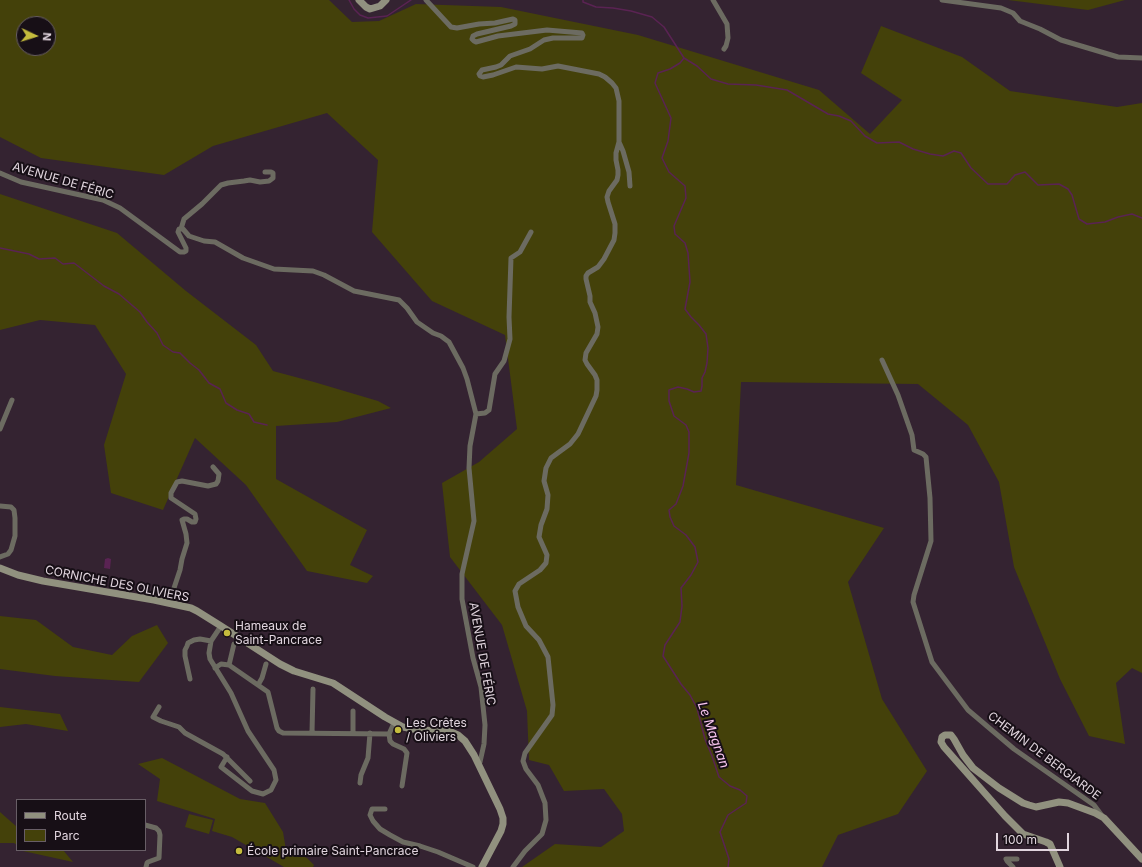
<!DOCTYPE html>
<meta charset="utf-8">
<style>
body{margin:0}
#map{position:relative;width:1142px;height:867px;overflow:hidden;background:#342331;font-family:Inter,sans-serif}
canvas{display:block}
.legend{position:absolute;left:16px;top:799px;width:130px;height:52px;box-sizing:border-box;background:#170f16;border:1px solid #685e66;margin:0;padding:5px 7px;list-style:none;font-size:12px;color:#e1d5de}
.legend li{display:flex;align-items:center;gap:8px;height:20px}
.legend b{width:20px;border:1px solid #685e66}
.north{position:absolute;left:16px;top:16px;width:40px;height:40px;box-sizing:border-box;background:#170f16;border:1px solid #685e66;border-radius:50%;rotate:94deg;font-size:11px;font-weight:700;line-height:16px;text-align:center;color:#e1d5de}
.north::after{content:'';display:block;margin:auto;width:14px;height:18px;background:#c5bc3d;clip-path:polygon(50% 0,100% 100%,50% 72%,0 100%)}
.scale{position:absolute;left:996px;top:833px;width:73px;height:18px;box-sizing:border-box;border:2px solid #e1d5de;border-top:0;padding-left:5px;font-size:12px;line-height:14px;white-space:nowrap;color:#e1d5de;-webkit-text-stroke:3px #170f16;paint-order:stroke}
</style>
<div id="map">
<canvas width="1142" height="867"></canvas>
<ul class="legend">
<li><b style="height:5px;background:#91917f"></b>Route</li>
<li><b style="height:11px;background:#44410a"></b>Parc</li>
</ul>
<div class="north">N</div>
<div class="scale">100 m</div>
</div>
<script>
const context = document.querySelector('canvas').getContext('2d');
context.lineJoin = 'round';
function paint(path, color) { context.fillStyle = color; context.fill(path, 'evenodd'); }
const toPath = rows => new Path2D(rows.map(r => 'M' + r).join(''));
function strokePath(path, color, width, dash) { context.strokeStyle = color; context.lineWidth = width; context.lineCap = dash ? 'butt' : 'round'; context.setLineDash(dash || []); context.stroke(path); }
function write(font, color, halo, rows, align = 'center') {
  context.font = font + ' Inter,sans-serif'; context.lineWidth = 4; context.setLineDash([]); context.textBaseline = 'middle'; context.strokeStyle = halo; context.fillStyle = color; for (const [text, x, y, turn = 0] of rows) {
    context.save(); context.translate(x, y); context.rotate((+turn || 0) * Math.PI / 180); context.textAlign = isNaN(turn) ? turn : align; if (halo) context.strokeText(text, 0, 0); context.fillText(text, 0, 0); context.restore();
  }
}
paint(toPath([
 [0,0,329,0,352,22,379,21,416,4,501,7,638,35,819,90,870,134,902,100,861,73,881,26,962,57,1010,91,1117,107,1142,103,1142,673,1132,668,1116,683,1125,744,1089,736,1060,679,1014,567,999,482,968,425,918,384,741,382,736,485,884,528,848,582,882,699,927,771,898,814,838,835,822,867,522,867,555,844,601,847,624,831,622,814,604,789,564,791,549,765,529,760,527,711,502,625,450,557,442,483,479,462,517,429,505,335,432,301,372,232,378,160,327,113,213,146,164,175,41,158,0,137],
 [24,24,48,24,48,48,24,48],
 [1008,0,1125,0,1088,10],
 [0,194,117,233,186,291,256,345,273,371,314,382,378,401,391,408,337,422,276,426,276,479,367,530,350,565,373,576,367,583,307,571,246,485,195,438,163,510,111,493,104,445,126,374,95,325,40,320,0,330],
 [0,616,36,620,73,647,112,655,132,636,157,625,168,643,139,682,55,676,0,669],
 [0,707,60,714,68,731,26,724,0,727],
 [162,758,240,799,265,803,283,832,286,850,307,858,314,865,313,867,284,867,232,837,212,831,215,819,157,801,160,779,138,764],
 [0,812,17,827,17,845,14,843,0,843],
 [189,814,213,820,209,834,185,827],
 [22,850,63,850,73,862,23,851]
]), '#44410a');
paint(toPath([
 [108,558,111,559,110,569,104,568,105,559]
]), '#5a2353');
strokePath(toPath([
 [349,0,354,9,360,15,368,18,387,16,411,0],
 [583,0,583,2,596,7,613,8,631,11,652,17,664,27,684,58,680,63,670,69,658,73,655,83,671,118,668,141,662,158,669,172,685,186,686,198,674,226,675,234,685,243,688,253,690,282,685,309,691,317,699,325,706,334,708,348,707,363,705,372,702,378,702,386,701,391,694,392,687,389,678,387,669,390,669,401,674,416,686,425,689,432,689,453,683,486,676,504,669,510,670,517,674,526,686,535,695,547,698,562,691,575,681,588,682,606,680,622,665,645,663,656,681,684,690,695,697,708,705,739,712,756,719,777,730,786,740,790,747,796,746,803,728,815,720,832,729,859,728,867],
 [684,58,697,66,711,79,728,84,756,85,787,90,828,114,839,116,851,121,865,136,877,143,899,142,913,149,930,154,943,156,954,151,961,153,971,168,988,184,1007,184,1015,175,1025,172,1038,185,1059,184,1068,189,1072,195,1079,219,1087,224,1105,222,1118,217,1132,214,1142,218],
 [0,248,29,254,39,259,55,258,63,264,74,263,104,286,119,294,140,312,147,322,157,333,163,345,173,352,180,353,190,363,199,370,209,383,220,389,226,403,237,410,249,414,254,422,267,425]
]), '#5a2353', 1.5);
strokePath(toPath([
 [426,0,451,27,457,28,479,24,495,23,513,19,515,20,515,24,511,26,477,34,473,36,472,39,474,41,476,42,498,36,547,30,582,33,583,35,582,38,553,38,544,40,530,49,510,56,501,65,496,67,482,70,479,74,480,76,483,77,493,75,516,67,542,69,558,66,599,74,605,77,612,83,616,88,619,101,619,142,616,153,616,160,618,170,618,175,617,180,609,191,607,197,608,202,615,224,615,233,614,240,604,259,598,267,588,273,586,276,586,279,590,296,590,302,595,313,598,327,597,334,586,353,585,360,587,364,595,375,597,380,597,390,596,396,578,434,570,444,551,458,546,468,544,481,548,495,547,509,541,525,539,537,547,555,546,563,540,570,519,584,515,591,518,607,526,626,539,640,548,657,553,705,552,715,525,753,523,761,526,769,538,785,545,803,546,820,542,834,525,851,513,867],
 [713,0,727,24,728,38,726,46,724,49],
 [942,0,1001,8,1013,13,1020,21,1040,29,1061,40,1118,57,1142,58],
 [619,142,623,151,629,172,630,186],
 [0,173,21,182,103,200,120,208,180,252,184,252,186,251,186,248,178,232,179,229,183,229,189,236,204,241,215,242,243,258,274,269,313,271,324,275,354,291,399,300,407,308,417,322,433,333,441,336,449,342,463,368,467,379,476,414,470,446,469,468,474,521,462,574,462,599,473,658,481,687,485,725,484,744,480,762,478,764],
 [181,229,184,219,202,204,221,185,228,183,244,181,250,180,260,182,269,181,273,178,273,173,271,172,265,172],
 [882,360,898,395,912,435,914,450,923,454,926,457,930,498,931,541,914,595,913,602,932,662,968,710,1014,749,1094,805,1103,817],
 [476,414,485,413,489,410,495,374,504,361,510,339,509,317,511,258,520,252,531,232],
 [0,429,12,400],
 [0,506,11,507,14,510,15,518,15,536,11,550,8,554,0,557],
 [169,603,180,570,182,559,187,543,186,534,182,520,184,519,187,519,192,522,195,522,196,519,195,514,171,498,171,493,177,482,182,481,208,486,216,484,218,481,219,474,213,467],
 [221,626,211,641,209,653,210,659,231,693,248,731,274,770,276,780,271,790,263,794,252,791,221,767,227,757],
 [229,665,234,644],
 [215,668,221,664,229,665,268,692,277,728,279,731,283,733,389,734,394,723],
 [190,679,185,656,185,650,187,646,188,643,194,640,200,639,211,641],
 [258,685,262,678,266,664],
 [159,707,153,717,161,721,179,727,185,733,223,754,250,781],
 [312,733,313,689],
 [353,733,353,711],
 [389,734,390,741,393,744,404,749,407,753,402,786],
 [360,783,361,775,368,758,370,733],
 [385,809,372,809,370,815,373,821,380,829,390,835,403,842,420,846,438,852,473,867],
 [145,825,156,828,159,831,160,835,159,858,148,862,147,863,146,867],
 [1013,867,1007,861,1006,859,1017,859]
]), '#6c6b61', 5);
strokePath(toPath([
 [359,0,366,7,370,9,380,6,386,0],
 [0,568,18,575,43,581,154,600,191,608,197,611,221,626,280,664,294,671,333,683,385,717,403,727,418,730,449,731,458,735,465,741,474,755,500,809,503,818,503,824,501,831,482,867],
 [1060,867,1050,844,1046,842,1023,834,1005,816,944,747,941,742,942,737,945,735,951,735,954,739,963,755,973,768,999,788,1023,803,1029,805,1036,807,1059,802,1068,803,1095,813,1104,818,1142,859]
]), '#91917f', 7);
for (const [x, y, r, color] of [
 [227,633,4,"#c5bc3d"],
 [398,730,4,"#c5bc3d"],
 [239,851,4,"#c5bc3d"]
]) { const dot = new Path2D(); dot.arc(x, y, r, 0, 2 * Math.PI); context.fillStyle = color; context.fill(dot); strokePath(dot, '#170f16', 1.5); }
write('12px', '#e1d5de', '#170f16', [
 ["AVENUE DE FÉRIC",63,181,16],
 ["CORNICHE DES OLIVIERS",117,584,11],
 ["AVENUE DE FÉRIC",482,654,80],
 ["CHEMIN DE BERGIARDE",1044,756,37]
]);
write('12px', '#e1d5de', '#170f16', [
 ["Hameaux de",235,626],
 ["Saint-Pancrace",235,640],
 ["Les Crêtes",406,723],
 ["/ Oliviers",406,737],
 ["École primaire Saint-Pancrace",247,851]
], 'left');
write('italic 13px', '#f8c5ef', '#170f16', [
 ["Le Magnan",713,735,70]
]);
</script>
